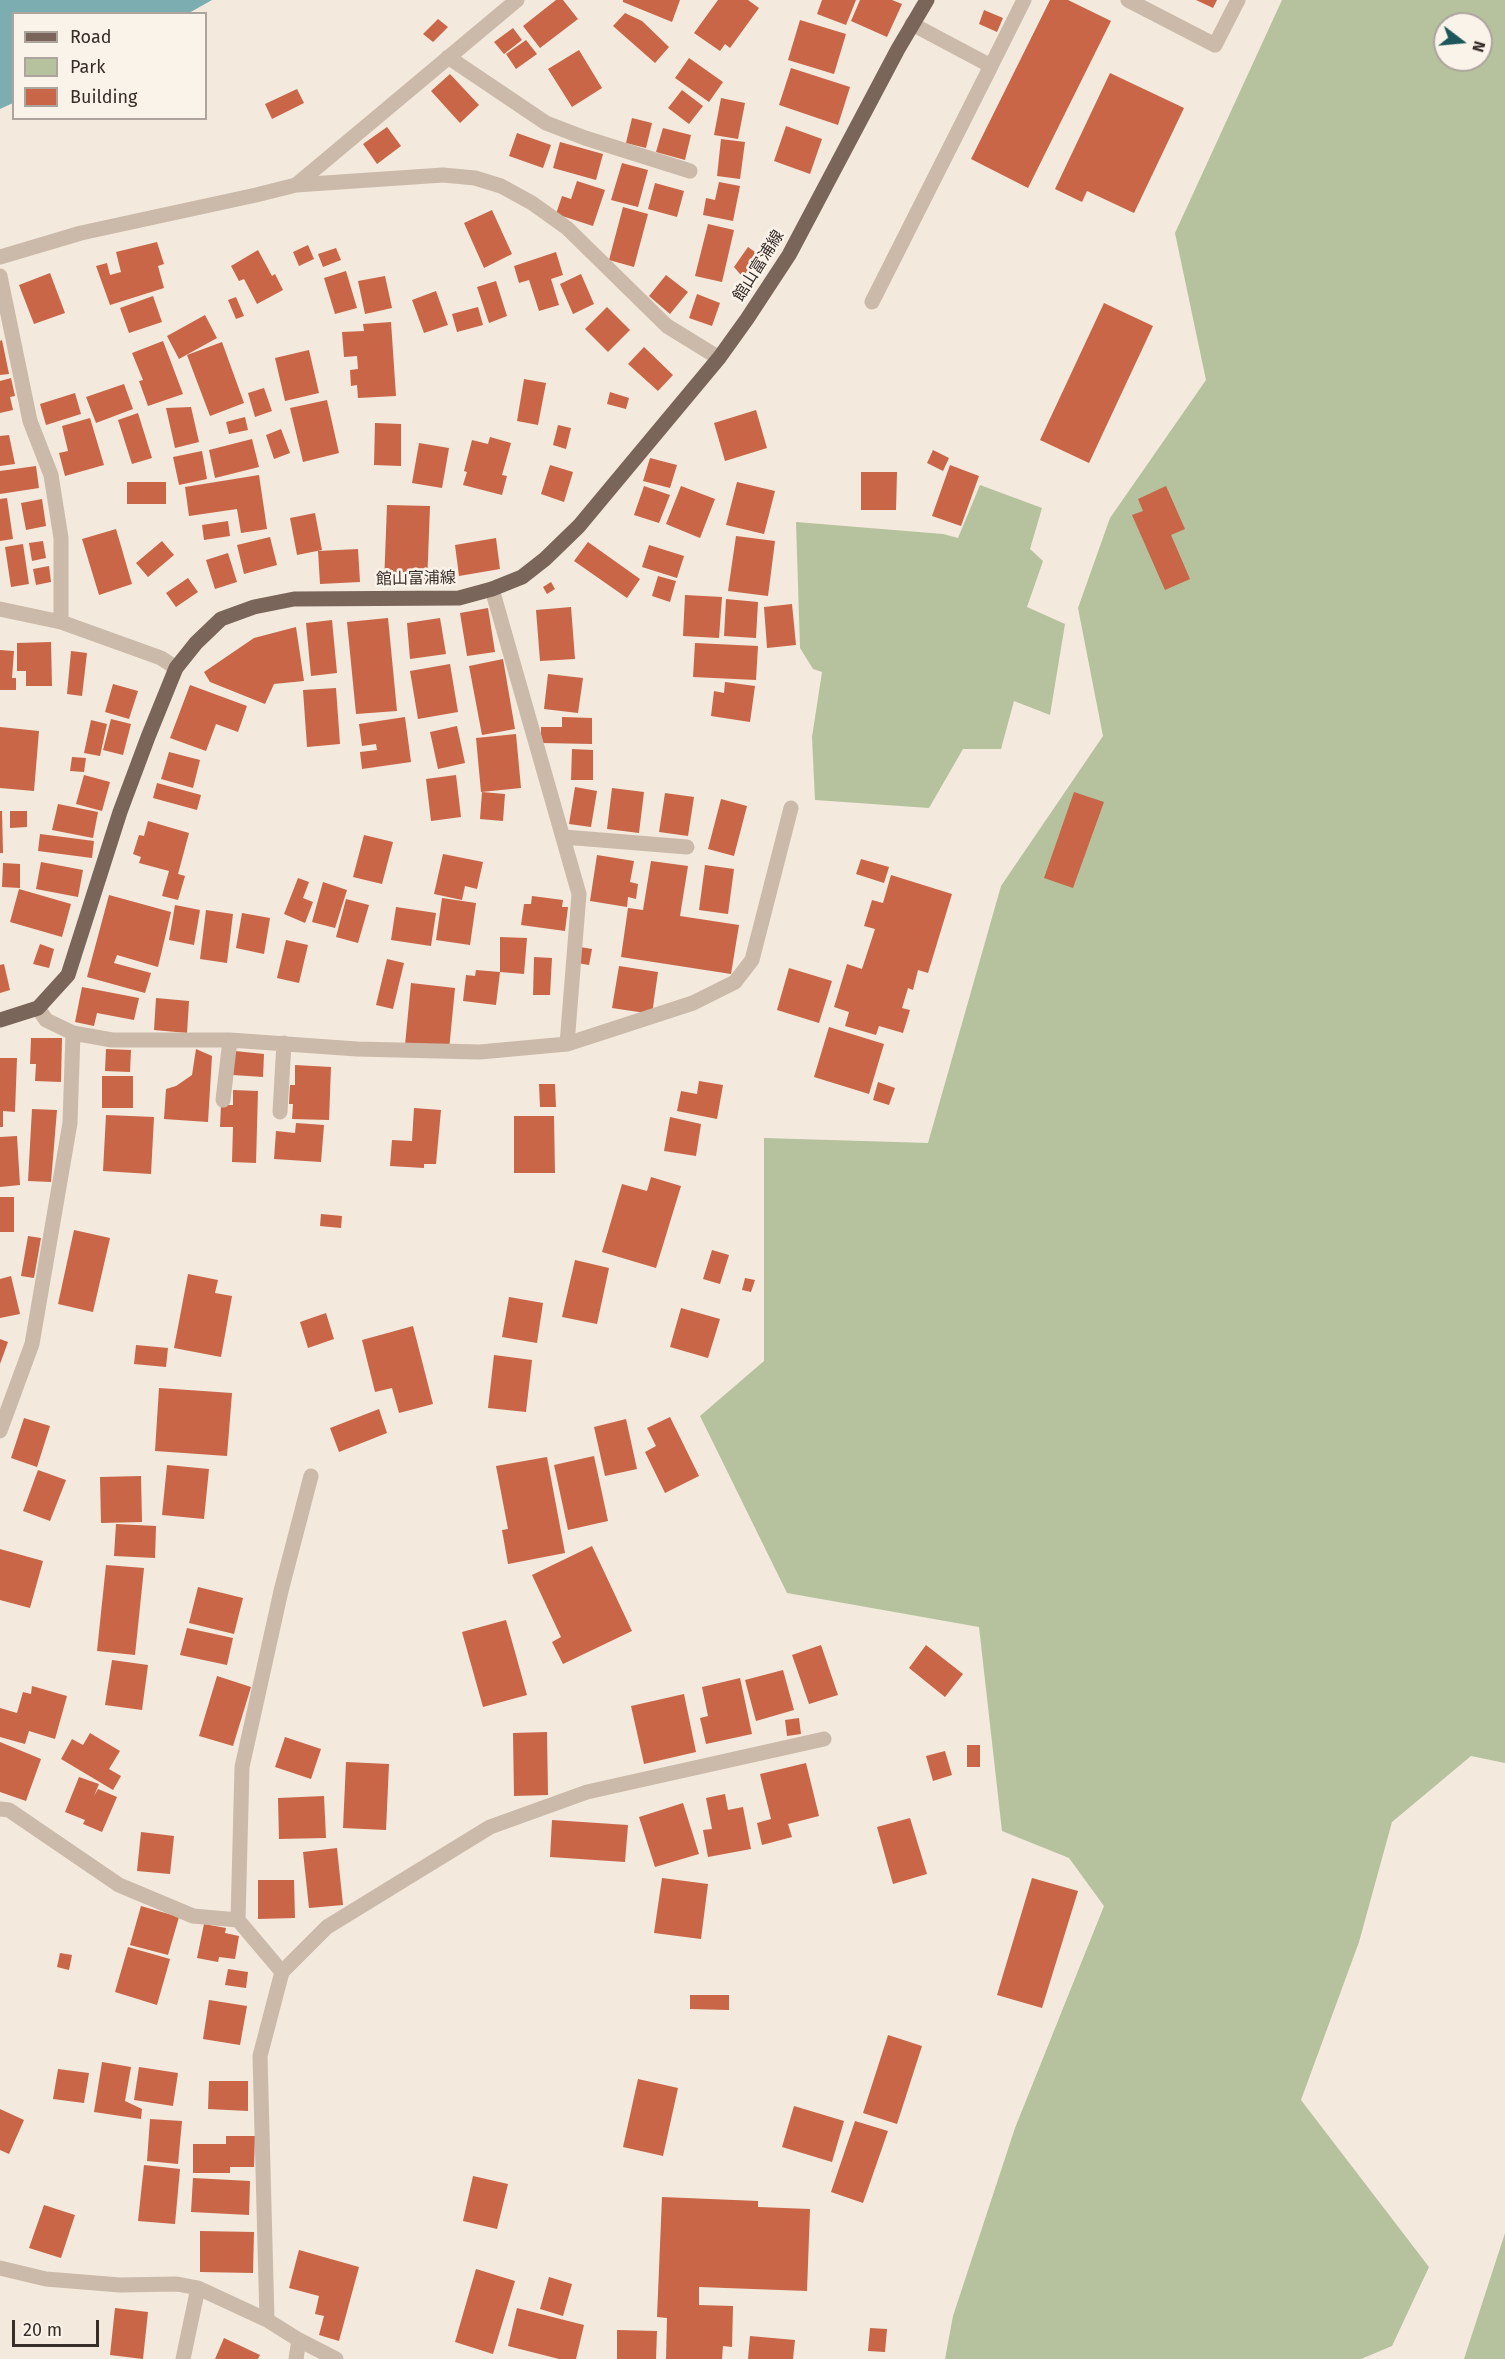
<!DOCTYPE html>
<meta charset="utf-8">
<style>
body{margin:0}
#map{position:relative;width:1505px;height:2359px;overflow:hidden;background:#f3e9dd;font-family:"Fira Sans",sans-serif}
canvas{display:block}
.legend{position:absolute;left:12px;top:12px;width:195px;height:108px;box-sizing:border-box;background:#faf3ea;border:2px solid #aca49d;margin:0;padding:8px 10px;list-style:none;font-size:18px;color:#382e29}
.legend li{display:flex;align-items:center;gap:12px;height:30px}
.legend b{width:30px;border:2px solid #aca49d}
.north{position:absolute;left:1433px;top:12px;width:60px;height:60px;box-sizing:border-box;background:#faf3ea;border:2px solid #aca49d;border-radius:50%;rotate:106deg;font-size:16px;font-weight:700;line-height:24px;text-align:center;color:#382e29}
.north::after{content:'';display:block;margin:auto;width:21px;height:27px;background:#1d575b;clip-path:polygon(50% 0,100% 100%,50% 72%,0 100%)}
.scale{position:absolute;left:12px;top:2320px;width:87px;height:27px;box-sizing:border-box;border:3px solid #382e29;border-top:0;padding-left:8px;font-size:18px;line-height:21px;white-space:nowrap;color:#382e29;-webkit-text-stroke:4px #faf3ea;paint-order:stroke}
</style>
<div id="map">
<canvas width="1505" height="2359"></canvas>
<ul class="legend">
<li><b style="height:8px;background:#7a655a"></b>Road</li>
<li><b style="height:16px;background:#b6c29d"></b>Park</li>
<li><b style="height:16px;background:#c86647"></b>Building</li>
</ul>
<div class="north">N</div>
<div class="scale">20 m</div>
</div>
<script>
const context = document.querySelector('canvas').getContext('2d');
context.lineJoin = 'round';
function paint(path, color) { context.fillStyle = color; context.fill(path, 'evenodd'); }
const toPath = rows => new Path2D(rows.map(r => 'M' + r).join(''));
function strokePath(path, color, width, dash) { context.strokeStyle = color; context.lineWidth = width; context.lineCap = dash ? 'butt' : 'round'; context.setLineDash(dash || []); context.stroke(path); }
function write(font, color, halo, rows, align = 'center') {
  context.font = font + ' "Fira Sans","Noto Sans JP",sans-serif'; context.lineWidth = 5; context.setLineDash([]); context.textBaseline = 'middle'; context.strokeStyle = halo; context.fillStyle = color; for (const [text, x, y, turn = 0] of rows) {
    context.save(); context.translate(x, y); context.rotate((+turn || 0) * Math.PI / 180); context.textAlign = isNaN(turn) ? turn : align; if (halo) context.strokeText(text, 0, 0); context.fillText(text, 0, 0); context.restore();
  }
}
paint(toPath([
 [1282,0,1505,0,1505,1763,1471,1756,1392,1822,1359,1942,1301,2100,1429,2267,1392,2346,1361,2359,945,2359,953,2316,1015,2128,1104,1906,1069,1858,1002,1831,979,1627,787,1593,700,1416,764,1361,764,1138,928,1143,1001,886,1103,736,1078,608,1110,518,1206,380,1175,233],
 [1445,24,1481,24,1481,60,1445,60],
 [980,485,1042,508,1030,549,1043,561,1027,607,1065,624,1050,715,1014,701,1001,749,963,749,929,808,815,800,812,737,822,672,813,669,800,648,796,522,943,534,958,538],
 [1505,2233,1505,2359,1464,2359]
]), '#b6c29d');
paint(toPath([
 [0,0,212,0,189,13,14,14,13,103,0,109]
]), '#7caeb1');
paint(toPath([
 [556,0,563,0,578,19,540,48,523,26],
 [623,0,680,0,672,22,623,2],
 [718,0,748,0,759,8,730,48,725,44,720,51,694,33],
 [822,0,856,0,846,25,817,14],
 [860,0,892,0,902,4,887,37,851,21],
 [1050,0,1068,0,1111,21,1028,188,971,159],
 [1196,0,1217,0,1213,8],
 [984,10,1003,18,997,32,979,24],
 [625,13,642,21,669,47,655,63,613,26],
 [438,19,448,27,433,42,423,34],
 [800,20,846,34,834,74,788,60],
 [513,28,522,40,504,54,494,42],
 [526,40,537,54,516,69,506,54],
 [579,50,602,88,572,107,548,69],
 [689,58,723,82,709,102,675,78],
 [791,68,850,87,838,125,779,105],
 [1110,73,1184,108,1134,213,1087,191,1082,202,1055,189],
 [450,74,479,105,460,123,431,91],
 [297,89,304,103,272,119,265,104],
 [682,90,703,106,689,124,668,108],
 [721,98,745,103,738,139,714,135],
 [632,118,652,123,646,148,626,143],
 [786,126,822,139,810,174,774,161],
 [387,127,401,146,377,164,363,144],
 [663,128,691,135,685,160,656,152],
 [517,133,551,145,543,168,509,156],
 [721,139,745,142,740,179,717,176],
 [560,142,603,154,596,180,553,168],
 [622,163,648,170,638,207,611,200],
 [577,181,605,190,593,226,556,214,562,196,571,199],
 [719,182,740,186,733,221,703,215,706,198,715,200],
 [655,183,684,191,677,217,648,209],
 [623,207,648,214,634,267,609,260],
 [492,210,512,254,484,268,464,223],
 [708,224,734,230,722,282,695,276],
 [157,242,164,264,158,266,164,288,110,305,96,266,107,263,110,275,121,272,116,252],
 [308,245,314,259,299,266,293,252],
 [748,247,762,257,746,281,734,267],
 [336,248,341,260,323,267,318,254],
 [258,250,272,276,275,274,283,290,257,304,244,279,239,281,231,266],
 [556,252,563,275,551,279,559,305,539,311,529,280,519,283,514,266],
 [346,271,357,308,335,314,324,278],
 [50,273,65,313,34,324,19,285],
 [581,274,594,304,573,314,560,284],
 [666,275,688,292,670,314,649,296],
 [385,276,392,308,365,314,358,281],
 [496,281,507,316,489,323,477,287],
 [436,291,448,325,424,333,412,300],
 [697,294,720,303,712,326,689,318],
 [153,296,162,322,129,333,120,308],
 [236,297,244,316,236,319,228,300],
 [1104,303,1153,326,1089,463,1040,440],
 [478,307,483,325,457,332,452,314],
 [607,307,630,330,608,352,585,329],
 [205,315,217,338,179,359,167,336],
 [391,322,396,396,358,398,357,385,351,386,350,370,358,369,357,356,344,357,342,332,364,331,363,324],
 [2,340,9,374,0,375,0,341],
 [163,341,183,394,148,406,139,381,143,380,132,353],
 [222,342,244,403,210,416,187,355],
 [644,347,673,375,658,391,628,364],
 [309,350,319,393,285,401,275,358],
 [11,378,15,396,10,397,13,410,0,413,0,381],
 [524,379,546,383,538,425,517,421],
 [124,384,133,409,96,423,86,397],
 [264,388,272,411,255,417,248,393],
 [610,392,629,398,626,409,607,404],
 [75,393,81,414,46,425,40,404],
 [327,400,339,453,303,462,290,408],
 [191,407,199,442,175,448,166,408],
 [756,410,767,448,725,461,714,423],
 [138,413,152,458,132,464,118,420],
 [245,417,248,430,229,434,226,422],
 [90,418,104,465,65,476,59,453,68,451,62,426],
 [375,423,401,424,401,466,374,465],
 [558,425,571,428,566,449,553,445],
 [281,429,290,453,274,459,266,435],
 [9,435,15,464,0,466,0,436],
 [490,437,511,443,502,475,507,476,502,495,463,485,467,472,464,471,472,440,488,444],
 [252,439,259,467,215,478,209,450],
 [419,443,449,448,442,488,412,483],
 [933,450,949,458,943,471,927,463],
 [202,451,207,479,179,485,173,457],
 [650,458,677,465,670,488,643,481],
 [550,465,573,472,564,502,541,494],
 [950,465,979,476,961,526,932,516],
 [36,466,39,488,0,494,0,471],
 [861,472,897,472,896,510,861,510],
 [259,475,267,529,241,533,237,509,189,516,185,487],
 [127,482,166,482,166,504,127,504],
 [737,482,775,491,764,534,726,525],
 [644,486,670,495,659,523,634,515],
 [681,486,715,499,700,538,666,524],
 [1166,486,1185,529,1171,535,1190,579,1165,590,1132,515,1143,511,1138,499],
 [7,498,13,539,0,541,0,499],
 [42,499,46,526,26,530,21,503],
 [387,505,430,506,427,585,384,584],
 [315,513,322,550,297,555,290,518],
 [228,521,230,536,204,540,202,525],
 [116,529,132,584,99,595,82,539],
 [736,536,775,541,768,596,728,591],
 [270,537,277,565,244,574,237,545],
 [496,538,500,569,459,576,455,545],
 [43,541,46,558,32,561,29,543],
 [162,541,174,555,148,577,136,563],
 [588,542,640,579,627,598,574,561],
 [23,544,29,584,11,587,5,547],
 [649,545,684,556,677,578,642,567],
 [358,549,360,582,320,584,318,551],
 [228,553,237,582,215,589,206,560],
 [49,566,51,582,36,585,33,569],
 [658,576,676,581,670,602,652,596],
 [188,578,198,592,176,607,166,593],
 [551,582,555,589,547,594,543,587],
 [685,595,722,597,719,638,683,636],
 [726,599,758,602,756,638,724,636],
 [792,604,796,645,767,648,764,607],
 [571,607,575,659,540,661,536,610],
 [488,608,495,652,467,656,460,613],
 [388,618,397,711,356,714,347,622],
 [440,618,446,654,410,659,407,623],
 [332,620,337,673,311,676,306,623],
 [296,627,304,681,274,684,265,704,210,682,204,672,254,638],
 [51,642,52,686,26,686,26,671,17,671,17,643],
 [695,643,758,646,756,680,693,677],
 [0,650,14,651,12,678,16,678,16,690,0,690],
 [71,651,87,653,82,696,67,694],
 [503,659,515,729,482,735,469,666],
 [450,664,458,712,418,719,410,671],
 [548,674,583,678,578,713,544,709],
 [725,682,755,686,750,722,711,716,714,691,724,693],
 [113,684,138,691,129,719,105,712],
 [190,685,247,706,238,732,216,724,206,751,170,738],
 [336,688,340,744,307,747,303,690],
 [405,717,411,762,362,769,360,752,377,750,376,744,362,746,359,724],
 [562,717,592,718,592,744,541,743,541,727,562,727],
 [111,719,131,724,123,755,103,750],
 [91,720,107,724,100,756,84,753],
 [457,726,465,763,438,769,430,732],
 [0,727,39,731,34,791,0,788],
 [516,734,521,788,481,792,476,738],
 [572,749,593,750,593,780,571,780],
 [169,752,200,760,193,788,161,779],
 [72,757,86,758,84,772,70,771],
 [84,775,110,782,102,811,76,804],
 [456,775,461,817,431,821,426,779],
 [157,783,201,795,197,810,153,798],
 [575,787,597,791,591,827,569,824],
 [612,788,644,792,639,833,607,829],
 [482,792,505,794,503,821,480,819],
 [1074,792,1104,802,1073,888,1044,878],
 [665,793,694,797,688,836,659,832],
 [721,799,747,806,734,856,708,849],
 [58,804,98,812,93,838,52,830],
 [0,811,2,811,3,853,0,853],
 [10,811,27,811,27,827,10,828],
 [148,821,189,833,178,874,185,876,178,900,162,896,169,871,139,863,141,857,133,854,139,835,144,836],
 [40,834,94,841,92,858,38,851],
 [364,835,393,842,382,884,353,877],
 [443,854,483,862,477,889,465,886,462,900,434,894],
 [597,855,634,861,630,882,638,884,636,899,628,897,627,907,590,901],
 [861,859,889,867,884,883,856,874],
 [651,861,688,866,680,916,739,925,731,974,621,957,628,908,643,910],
 [41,862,83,870,78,897,36,889],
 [3,863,20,864,20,888,2,887],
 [705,865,734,869,728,914,699,910],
 [891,875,952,894,928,973,918,970,913,990,908,988,902,1008,910,1010,903,1033,879,1026,876,1035,845,1026,849,1012,834,1007,847,964,862,969,875,929,864,926,872,900,883,903],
 [298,878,309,882,303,898,313,902,305,923,284,914],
 [323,882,347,890,335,928,312,922],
 [19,889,71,904,62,937,10,922],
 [109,895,171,912,158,967,117,955,114,963,151,973,145,993,87,977],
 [532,896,563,900,562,907,568,907,565,931,521,925,524,904,531,904],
 [442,898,476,903,470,945,436,940],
 [346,899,369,905,358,943,336,937],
 [175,905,200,910,194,945,169,940],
 [396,907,436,913,431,946,391,940],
 [206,910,233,914,227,963,200,959],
 [242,913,270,918,264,954,236,948],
 [500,937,527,938,524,974,500,972],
 [286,940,308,945,299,983,277,978],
 [40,944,54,949,49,968,33,964],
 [580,947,592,949,589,965,577,963],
 [534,957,552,958,550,995,533,995],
 [387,959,404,963,393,1009,376,1005],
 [4,964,10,990,0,993,0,965],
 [619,966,658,972,652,1014,612,1008],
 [789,968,832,981,819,1023,777,1010],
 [476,970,500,972,496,1005,463,1001,466,975,475,976],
 [411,983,455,988,449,1050,405,1045],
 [82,987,139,998,134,1020,97,1013,94,1026,75,1022],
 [156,998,189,1001,187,1033,154,1030],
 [829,1027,884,1044,869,1094,814,1077],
 [31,1038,62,1038,61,1082,35,1081,36,1064,30,1064],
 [106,1049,131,1050,130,1072,105,1071],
 [196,1049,212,1056,208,1122,164,1119,166,1089,176,1086,192,1075],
 [235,1051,264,1054,263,1077,233,1075],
 [0,1058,17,1058,15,1112,3,1111,3,1127,0,1127],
 [295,1065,331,1067,329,1120,292,1119,293,1104,289,1104,290,1085,295,1085],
 [102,1076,133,1076,133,1108,102,1108],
 [699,1081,723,1085,717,1119,677,1111,681,1091,697,1094],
 [878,1082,895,1088,889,1105,873,1100],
 [539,1084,555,1084,556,1107,540,1107],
 [233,1090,258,1091,256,1163,232,1162,233,1127,220,1127,221,1105,233,1105],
 [414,1108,441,1110,436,1164,424,1164,424,1168,390,1166,392,1140,412,1141],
 [32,1109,57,1110,51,1182,28,1181],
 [106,1115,154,1117,151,1174,103,1171],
 [514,1116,554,1116,555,1173,514,1173],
 [670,1117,701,1124,696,1156,664,1151],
 [296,1123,324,1125,321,1162,274,1159,276,1131,295,1133],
 [17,1136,20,1185,0,1187,0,1137],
 [651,1177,681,1186,656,1268,602,1252,622,1184,647,1191],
 [0,1197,14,1197,14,1232,0,1232],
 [321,1214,342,1216,341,1228,320,1226],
 [74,1230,110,1238,93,1312,58,1304],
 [28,1236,41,1238,34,1278,21,1276],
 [712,1250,729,1255,720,1284,703,1279],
 [575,1260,609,1268,597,1324,562,1317],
 [188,1274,218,1280,215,1293,232,1296,221,1357,174,1348],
 [11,1276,20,1314,0,1318,0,1279],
 [745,1278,755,1280,751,1292,742,1290],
 [509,1297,543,1303,537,1343,502,1337],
 [681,1308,720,1319,708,1358,670,1347],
 [326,1313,334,1339,308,1348,300,1322],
 [413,1326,433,1404,399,1413,392,1388,375,1392,362,1340],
 [0,1339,8,1342,0,1364],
 [136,1345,168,1348,166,1367,134,1364],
 [494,1355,532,1360,526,1412,488,1408],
 [159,1388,232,1393,227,1456,155,1451],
 [379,1409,387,1433,339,1452,330,1428],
 [670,1417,699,1476,665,1493,645,1452,656,1446,647,1428],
 [24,1418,50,1426,37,1467,11,1458],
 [626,1419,637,1469,605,1476,594,1427],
 [594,1456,608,1521,568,1530,554,1465],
 [547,1457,565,1553,508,1564,502,1530,508,1529,496,1466],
 [167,1465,209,1469,204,1519,162,1515],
 [38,1470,66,1480,50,1521,23,1511],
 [141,1476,142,1522,101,1523,100,1477],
 [116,1524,156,1526,155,1558,114,1556],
 [592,1546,632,1631,563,1664,552,1642,561,1637,532,1575],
 [0,1549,43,1561,30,1608,0,1600],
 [106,1565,144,1568,135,1655,97,1651],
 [198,1587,243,1598,234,1634,189,1623],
 [506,1620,527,1695,483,1707,462,1632],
 [187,1628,233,1638,227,1665,180,1655],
 [821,1645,838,1695,809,1704,792,1655],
 [926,1645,963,1674,945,1697,909,1668],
 [112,1660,148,1665,142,1710,105,1705],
 [783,1670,794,1710,756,1721,745,1680],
 [217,1676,251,1687,233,1746,199,1736],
 [740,1678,752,1734,706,1744,700,1718,708,1716,702,1687],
 [32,1686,67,1696,55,1739,29,1731,25,1744,0,1737,0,1708,17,1713,23,1692,31,1694],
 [684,1694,696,1752,644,1764,631,1706],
 [799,1718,801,1734,787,1736,785,1720],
 [547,1732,548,1795,514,1796,513,1733],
 [90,1733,120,1751,109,1769,121,1776,113,1790,61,1759,72,1739,83,1745],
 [285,1737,321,1749,311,1779,275,1767],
 [0,1742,41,1759,26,1801,0,1792],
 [967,1745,980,1745,980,1767,967,1767],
 [945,1751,952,1775,933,1781,926,1756],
 [346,1762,389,1764,386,1830,343,1828],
 [806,1763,819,1816,788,1824,792,1837,762,1845,757,1823,771,1819,760,1774],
 [79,1777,99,1784,94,1796,98,1789,117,1797,102,1832,83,1824,85,1820,65,1812],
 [725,1794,728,1810,743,1807,751,1849,708,1857,703,1830,712,1829,706,1798],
 [324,1796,326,1838,279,1839,278,1798],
 [683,1803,699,1854,655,1867,639,1817],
 [910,1818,927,1874,893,1884,877,1827],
 [552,1820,628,1825,625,1862,550,1857],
 [141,1832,174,1836,170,1874,137,1871],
 [337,1848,343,1905,309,1908,303,1852],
 [662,1878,708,1884,701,1939,654,1933],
 [1032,1878,1078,1891,1042,2008,997,1995],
 [258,1880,294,1880,295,1918,258,1919],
 [141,1906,179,1917,168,1955,130,1945],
 [204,1924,226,1928,225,1933,239,1936,235,1959,219,1957,218,1962,197,1958],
 [128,1947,170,1959,157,2005,115,1992],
 [60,1953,72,1955,69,1970,57,1967],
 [228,1969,248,1972,246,1988,225,1985],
 [690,1995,729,1995,729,2010,690,2009],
 [209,2000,247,2006,240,2045,203,2039],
 [888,2035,922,2046,897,2124,863,2113],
 [102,2062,131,2067,125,2101,142,2109,141,2119,94,2112],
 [139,2067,178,2073,173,2106,134,2100],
 [58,2069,89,2073,84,2103,53,2099],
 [638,2079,678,2088,663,2156,623,2147],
 [209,2081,248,2081,248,2111,208,2109],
 [794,2106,844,2121,832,2162,782,2147],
 [0,2109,24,2120,9,2154,0,2150],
 [150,2119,182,2121,178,2164,147,2161],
 [855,2121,888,2131,863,2203,831,2192],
 [226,2136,255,2136,254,2167,230,2167,230,2173,193,2173,193,2144,226,2144],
 [144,2165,180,2169,175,2224,138,2221],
 [473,2176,508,2184,497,2229,463,2221],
 [193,2178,250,2181,249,2215,191,2212],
 [662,2197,758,2201,758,2207,810,2209,807,2291,699,2287,699,2305,733,2306,732,2347,723,2346,722,2359,666,2359,667,2318,657,2317],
 [44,2205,75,2215,61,2258,29,2248],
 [200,2231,254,2232,253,2273,200,2272],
 [299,2250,359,2267,339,2341,319,2335,324,2316,315,2314,319,2296,289,2288],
 [476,2269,515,2281,493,2354,455,2342],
 [549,2277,572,2284,563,2316,540,2309],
 [115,2308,148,2312,143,2359,110,2355],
 [517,2308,584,2325,576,2359,559,2359,508,2346],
 [870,2328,887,2329,885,2352,868,2351],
 [617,2330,657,2331,656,2359,617,2359],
 [750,2336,795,2340,793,2359,748,2359],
 [224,2338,260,2355,258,2359,215,2359]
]), '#c86647');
strokePath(toPath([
 [1128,0,1215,45,1238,0],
 [912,24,991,66,1024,0],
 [448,57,546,123,585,138,690,171],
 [296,185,517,0],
 [0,257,81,233,256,195,296,185,443,175,475,178,501,186,532,203,567,228,667,326,719,358],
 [0,276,30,421,51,475,61,538,61,622],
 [872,302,991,66],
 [492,589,579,894,567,1044],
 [0,609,61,622,161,658,176,668],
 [564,837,687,847],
 [38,1008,46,1020,73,1033,112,1040,230,1040,357,1049,480,1052,567,1044,693,1003,735,982,752,960,791,808],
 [223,1100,230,1040],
 [280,1112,284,1043],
 [0,1431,32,1344,70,1123,73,1033],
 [0,1809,9,1810,119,1885,193,1916,238,1920],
 [282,1972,238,1920,242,1767,281,1591,311,1476],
 [0,2268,46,2279,120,2285,177,2284,198,2288,267,2320,299,2340,336,2359],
 [267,2320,260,2056,282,1972,327,1927,490,1827,587,1792,824,1739],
 [183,2359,198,2288],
 [296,2359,299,2340]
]), '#cbb9a9', 15);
strokePath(toPath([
 [0,1020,38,1008,68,975,120,812,148,737,176,668,196,643,221,619,254,607,294,599,459,598,492,589,522,577,545,559,579,526,719,358,747,319,789,255,898,49,927,0]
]), '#7a655a', 15);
write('16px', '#382e29', '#faf3ea', [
 ["館山富浦線",759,266,-58],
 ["館山富浦線",416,579,-1]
]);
</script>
